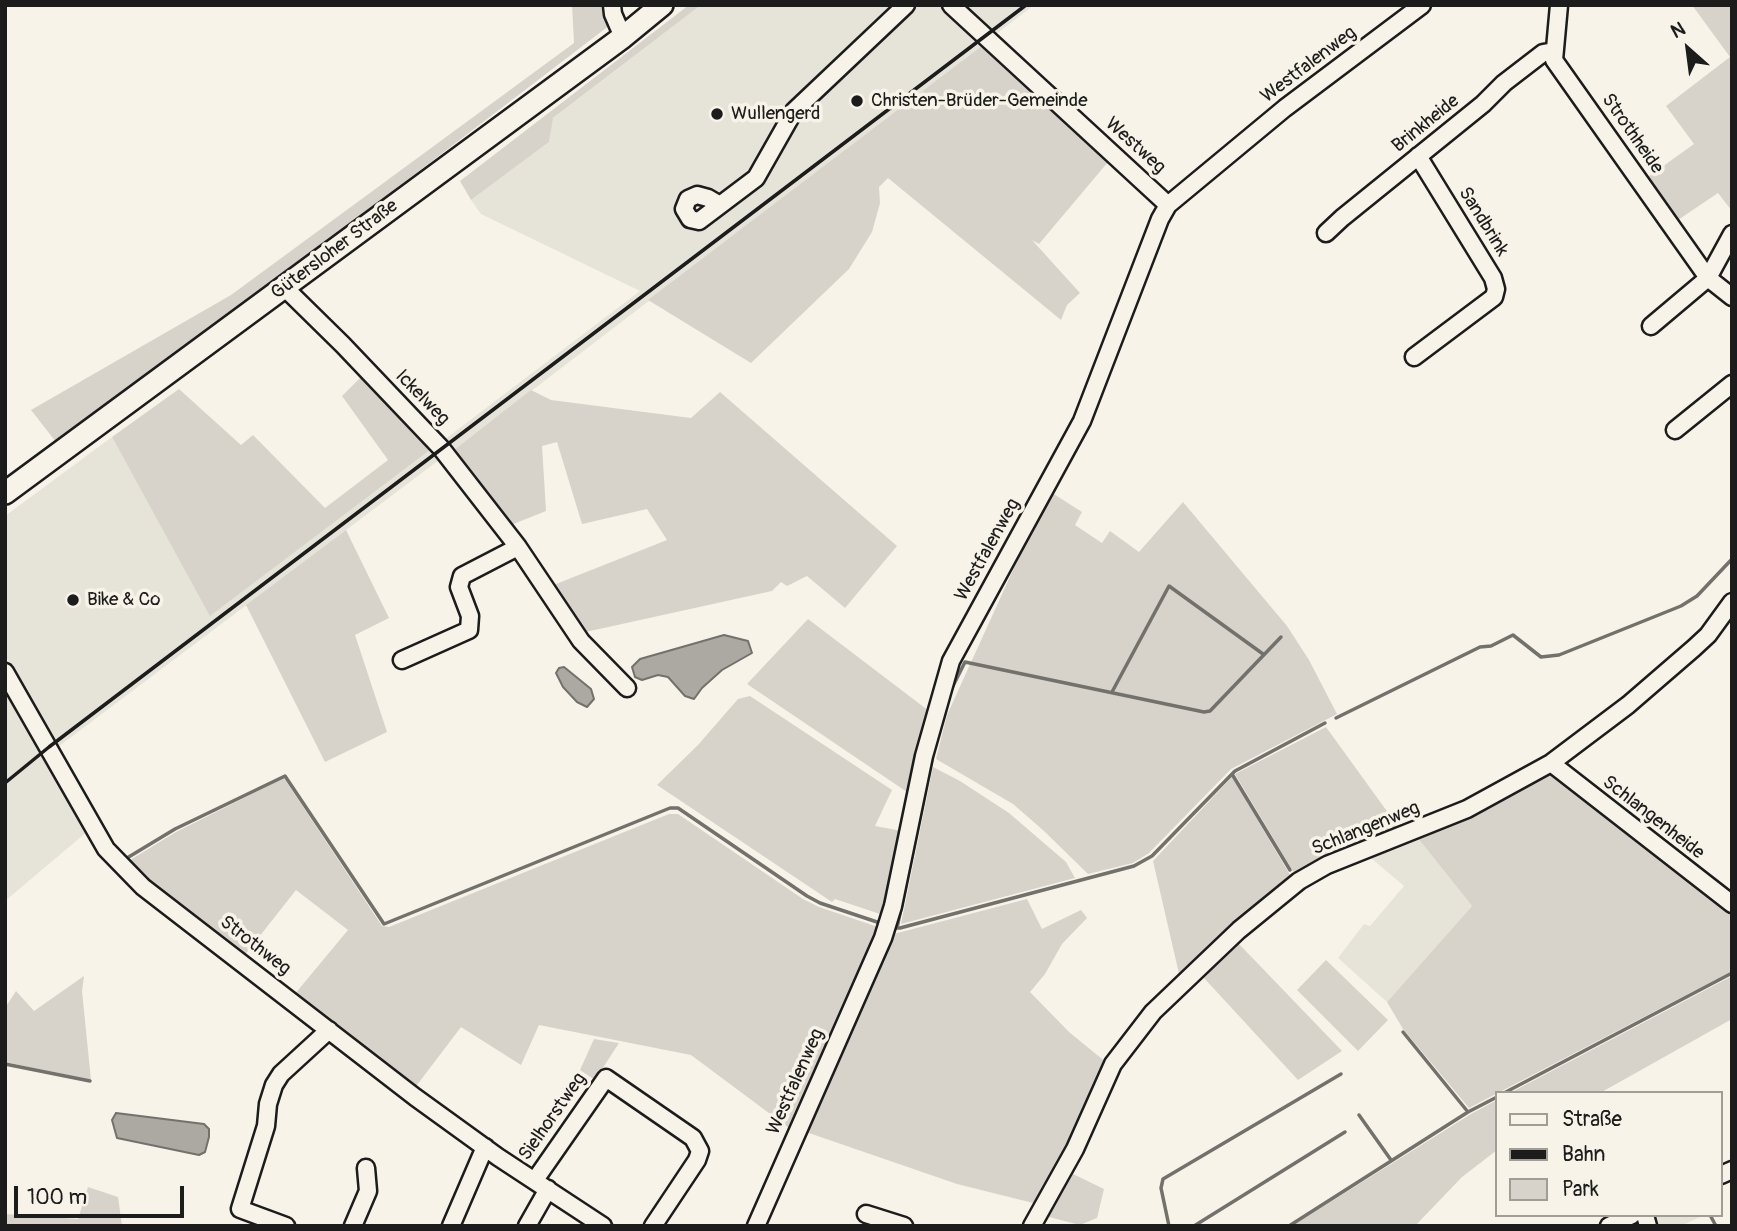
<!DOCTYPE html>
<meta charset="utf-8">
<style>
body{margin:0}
#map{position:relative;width:1737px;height:1231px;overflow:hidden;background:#f7f3e8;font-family:Pangolin,sans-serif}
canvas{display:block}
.frame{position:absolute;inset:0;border:7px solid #1c1c1c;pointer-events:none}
.legend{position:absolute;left:1495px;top:1091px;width:228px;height:126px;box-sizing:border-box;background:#f7f3e8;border:2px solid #9f9d96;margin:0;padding:9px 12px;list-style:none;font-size:21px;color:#1c1c1c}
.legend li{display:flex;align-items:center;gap:14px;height:35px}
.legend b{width:35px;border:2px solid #9f9d96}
.north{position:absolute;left:1653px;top:14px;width:70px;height:70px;-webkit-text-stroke:5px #f7f3e8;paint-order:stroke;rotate:332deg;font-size:19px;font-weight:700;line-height:28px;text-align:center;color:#1c1c1c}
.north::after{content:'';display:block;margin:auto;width:24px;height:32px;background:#1c1c1c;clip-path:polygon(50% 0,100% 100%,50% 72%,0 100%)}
.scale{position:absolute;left:14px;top:1186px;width:170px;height:32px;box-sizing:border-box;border:4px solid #1c1c1c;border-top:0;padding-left:9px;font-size:21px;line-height:24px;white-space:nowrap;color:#1c1c1c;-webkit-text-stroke:5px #f7f3e8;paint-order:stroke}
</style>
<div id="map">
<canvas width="1737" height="1231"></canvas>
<div class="frame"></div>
<ul class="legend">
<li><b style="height:9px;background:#f7f3e8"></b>Straße</li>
<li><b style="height:9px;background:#1c1c1c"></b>Bahn</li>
<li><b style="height:19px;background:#d7d3cb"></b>Park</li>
</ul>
<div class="north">N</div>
<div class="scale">100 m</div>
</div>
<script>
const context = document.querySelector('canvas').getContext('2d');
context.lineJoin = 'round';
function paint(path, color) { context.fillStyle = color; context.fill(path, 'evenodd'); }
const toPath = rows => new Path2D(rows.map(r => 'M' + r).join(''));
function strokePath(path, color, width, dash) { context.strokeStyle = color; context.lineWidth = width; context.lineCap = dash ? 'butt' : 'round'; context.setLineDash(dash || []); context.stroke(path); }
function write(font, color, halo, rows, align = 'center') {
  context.font = font + ' Pangolin,sans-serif'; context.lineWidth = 7; context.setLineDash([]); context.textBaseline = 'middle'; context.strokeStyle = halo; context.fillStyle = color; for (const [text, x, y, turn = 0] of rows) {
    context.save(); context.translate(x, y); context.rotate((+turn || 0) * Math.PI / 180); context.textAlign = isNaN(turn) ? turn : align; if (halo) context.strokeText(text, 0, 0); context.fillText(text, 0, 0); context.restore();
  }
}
paint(toPath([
 [701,5,943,5,983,45,449,454,440,443,640,291,481,214,471,200,549,142,552,119],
 [962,5,1034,5,991,38],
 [112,437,211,615,434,447,443,457,58,747,5,655,5,516],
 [5,686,88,831,5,901],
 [1417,837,1472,906,1387,1002,1338,958,1364,924,1370,926,1404,886,1365,853],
 [1652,1215,1704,1215,1681,1226,1652,1226]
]), '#e6e3d9');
paint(toPath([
 [572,5,607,5,610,25,283,275,56,442,31,410,231,295,574,43],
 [689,5,701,5,553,118,549,142,471,200,460,181],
 [1692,5,1732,5,1732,211,1718,193,1675,222,1645,179,1694,144,1666,106,1730,57],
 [983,45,1108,162,1039,244,1032,240,1080,293,1067,305,1061,320,888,178,879,187,880,203,872,232,849,269,751,363,648,300],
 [364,374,434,447,210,616,112,437,179,389,241,445,253,435,325,508,388,460,342,396],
 [531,390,551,400,691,418,720,392,897,546,845,608,807,576,787,586,781,582,772,591,581,633,551,586,667,540,647,509,582,524,557,442,542,446,546,511,506,527,449,454],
 [1049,491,1082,512,1075,525,1102,543,1110,531,1139,552,1183,502,1287,626,1309,660,1337,714,1231,769,1149,853,1133,863,1088,874,1044,831,1013,804,936,759,947,715],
 [346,530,389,618,355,635,387,732,325,762,246,605],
 [808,619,929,711,907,792,747,684],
 [750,696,892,790,875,826,902,831,883,915,835,899,832,902,657,785,698,745,738,699],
 [1326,727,1402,832,1297,878,1235,774],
 [933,767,960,781,1009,813,1066,862,1075,878,901,924],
 [1549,772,1732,909,1732,971,1469,1108,1403,1029,1387,1002,1472,906,1417,837],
 [1232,777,1293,880,1180,978,1153,861],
 [284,778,382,926,389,927,669,814,678,814,803,899,819,907,878,927,789,1128,691,1055,539,1025,521,1065,461,1027,414,1089,294,995,348,930,296,890,244,956,127,862,176,832],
 [1027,899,1042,929,1081,910,1087,918,1062,944,1045,974,1030,992,1069,1032,1107,1063,1041,1205,957,1184,806,1132,890,935],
 [1239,944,1342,1051,1298,1080,1204,978],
 [1326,960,1388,1020,1358,1051,1297,990],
 [84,976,82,991,91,1080,5,1062,5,1008,16,991,34,1011],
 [1732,976,1732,1019,1600,1093,1510,1093],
 [594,1039,619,1043,595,1080,580,1070],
 [1497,1100,1497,1150,1462,1177,1415,1226,1292,1226,1471,1114],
 [1073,1174,1104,1189,1097,1218,1080,1225,1049,1217],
 [88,1187,118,1197,122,1226,5,1226,5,1214,78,1219]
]), '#d7d3cb');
const water = toPath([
 [724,635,748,641,752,653,722,670,702,688,694,699,685,696,668,677,658,675,642,680,635,677,632,667,640,659,724,635],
 [564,667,591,689,594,699,587,707,577,702,563,687,556,673,559,668,564,667],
 [116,1113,204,1124,209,1129,209,1137,205,1152,199,1155,117,1138,112,1120,116,1113]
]);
paint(water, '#aca9a2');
strokePath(water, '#72716c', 2);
strokePath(toPath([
 [950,692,965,662,1204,712,1210,711,1281,637],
 [1112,692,1169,586,1263,654],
 [1336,718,1480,647,1491,646,1513,635,1541,657,1559,655,1681,606,1697,596,1732,559],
 [1232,774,1290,870],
 [127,858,175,829,285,776,384,924,670,808,678,808,807,896,820,903,880,923],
 [895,928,900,928,1134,866,1152,856,1235,771,1325,723],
 [897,928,926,787],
 [1403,1032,1468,1112],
 [5,1064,90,1081],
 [1504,1093,1732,973],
 [1359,1115,1391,1160],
 [1710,1215,1716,1226],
 [1169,1226,1161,1188,1163,1179,1341,1074],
 [1194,1226,1345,1132],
 [1289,1226,1468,1112,1497,1097]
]), '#72716c', 3.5);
const minor = toPath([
 [612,5,613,14,623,37],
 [951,5,1168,205],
 [1559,5,1554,60,1708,278,1732,297],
 [720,205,708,198,697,195,688,199,684,209,690,219,699,221,756,178,794,111,906,5],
 [1326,233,1342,218,1483,104,1504,83,1543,53,1554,51],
 [285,288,343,345,441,448,518,547,581,641,627,688],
 [1651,326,1708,278,1732,234],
 [1414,357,1494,297,1496,289,1493,278,1418,156],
 [1675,430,1732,384],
 [402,660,469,630,470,616,459,587,462,576,518,547],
 [5,672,106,849,143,887,415,1097,498,1157,603,1226],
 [1551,763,1732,904],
 [1721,1175,1732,1170],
 [535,1180,606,1078,693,1138,700,1151,697,1160,653,1226],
 [866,1214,904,1226],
 [1645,1215,1648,1226],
 [286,1226,240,1209,266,1126,268,1104,274,1085,281,1074,329,1030],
 [353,1226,368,1191,366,1168],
 [451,1226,485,1147],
 [527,1226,548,1189],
 [756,1226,883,938,893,906,924,756,951,661,1082,421,1160,219,1168,205,1285,108,1422,5],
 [1032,1226,1075,1149,1113,1064,1153,1012,1239,930,1299,881,1327,865,1467,809,1551,763,1628,705,1694,648,1708,635,1732,602],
 [1609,1226,1632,1215]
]);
const major = toPath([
 [5,493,623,37,662,5]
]);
strokePath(minor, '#1c1c1c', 21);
strokePath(major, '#1c1c1c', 26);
strokePath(minor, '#f7f3e8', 16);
strokePath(major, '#f7f3e8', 21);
strokePath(toPath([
 [5,783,49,747,1026,5]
]), '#1c1c1c', 3.5);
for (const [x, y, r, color] of [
 [857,101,7,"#1c1c1c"],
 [717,114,7,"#1c1c1c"],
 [73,600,7,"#1c1c1c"]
]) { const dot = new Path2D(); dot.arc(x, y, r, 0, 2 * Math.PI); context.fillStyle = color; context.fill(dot); strokePath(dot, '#f7f3e8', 2.5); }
write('19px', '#1c1c1c', '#f7f3e8', [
 ["Westfalenweg",1309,65,-37],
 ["Brinkheide",1426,124,-39],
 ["Strothheide",1632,134,55],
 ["Westweg",1135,146,42],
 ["Sandbrink",1483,222,58],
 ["Gütersloher Straße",335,250,-37],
 ["Ickelweg",422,398,46],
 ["Westfalenweg",988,550,-61],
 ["Schlangenheide",1653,818,38],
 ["Schlangenweg",1366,829,-22],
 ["Strothweg",255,946,38],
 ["Westfalenweg",796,1082,-66],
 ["Sielhorstweg",553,1117,-55]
]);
write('19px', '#1c1c1c', '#f7f3e8', [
 ["Christen-Brüder-Gemeinde",871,101],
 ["Wullengerd",731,114],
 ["Bike & Co",87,600]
], 'left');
</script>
